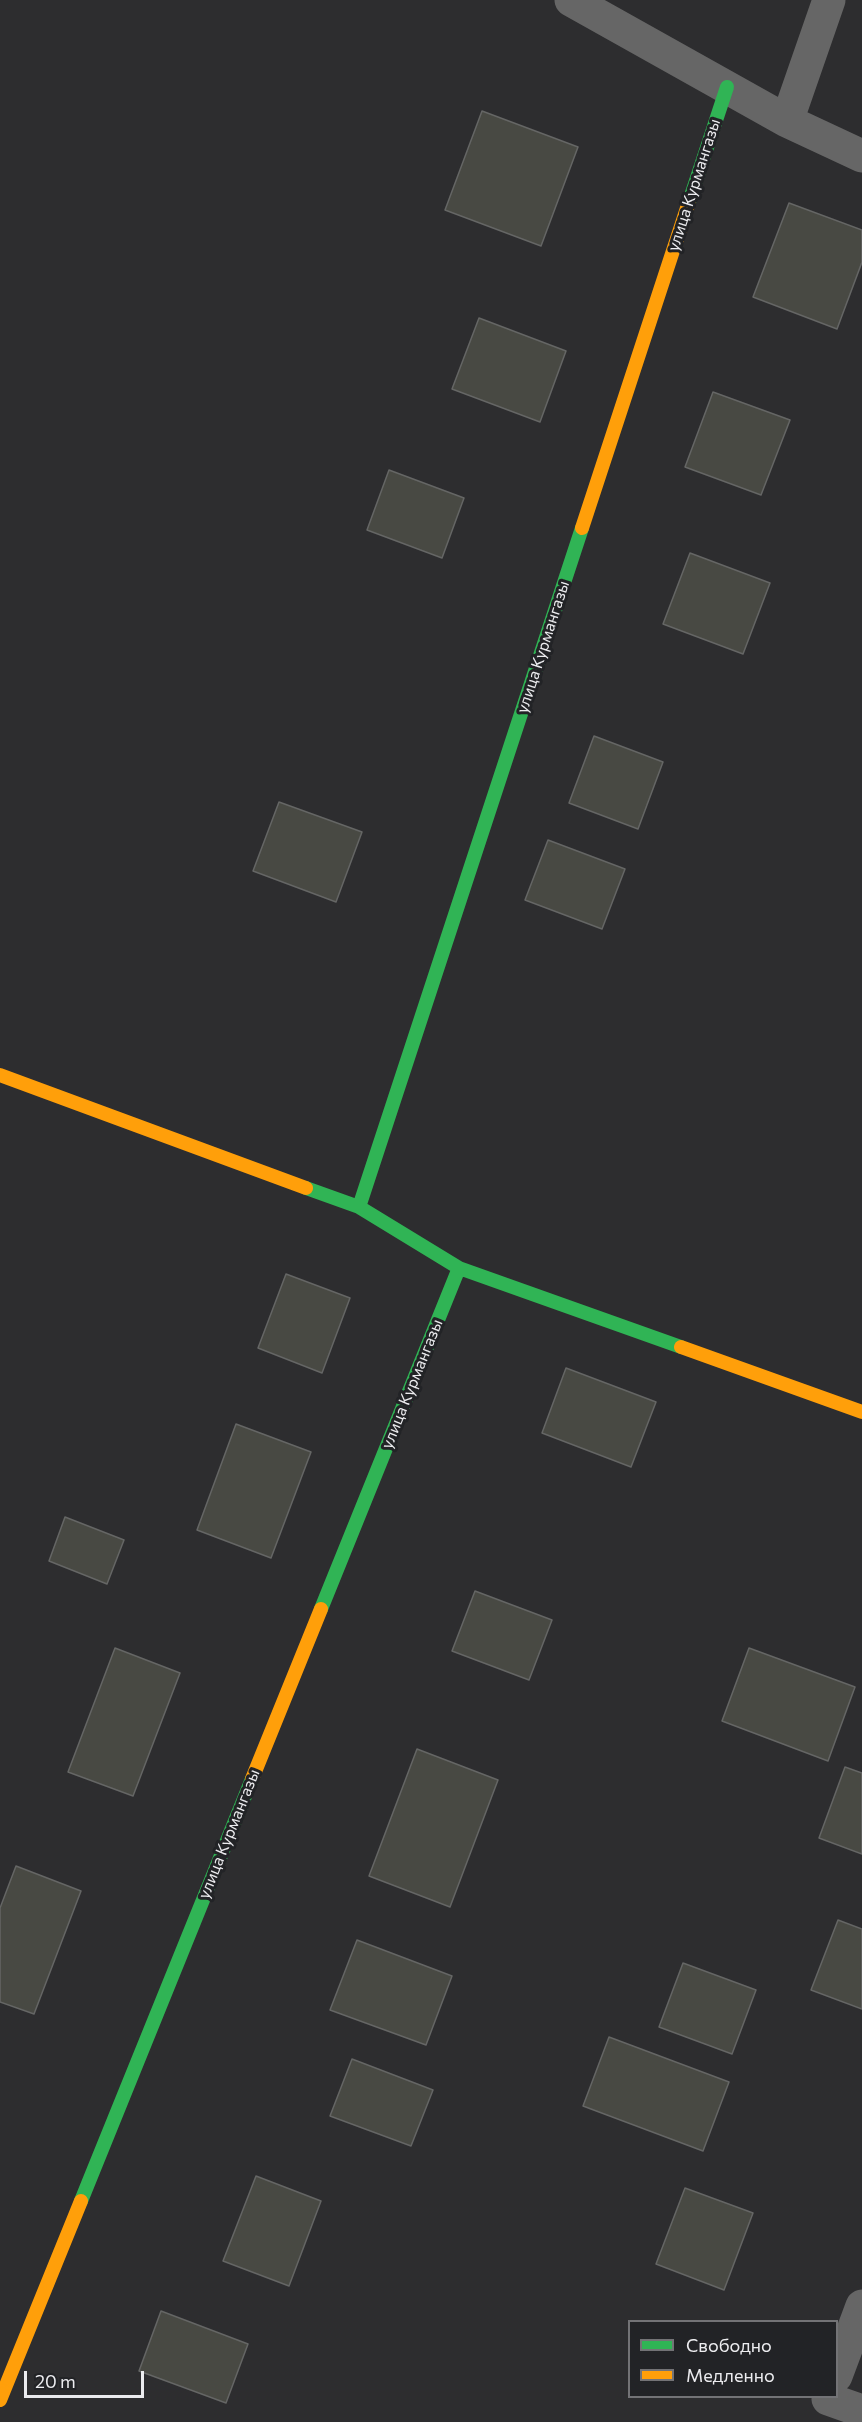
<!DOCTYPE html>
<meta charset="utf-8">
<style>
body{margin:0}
#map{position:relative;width:862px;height:2422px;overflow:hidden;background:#2d2d2f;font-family:Commissioner,sans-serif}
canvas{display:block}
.legend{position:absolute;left:628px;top:2320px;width:210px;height:78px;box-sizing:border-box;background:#222326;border:2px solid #737376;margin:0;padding:8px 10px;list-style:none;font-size:18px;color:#ececef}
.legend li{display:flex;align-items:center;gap:12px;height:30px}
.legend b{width:30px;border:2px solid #737376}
.scale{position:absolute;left:24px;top:2371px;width:120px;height:27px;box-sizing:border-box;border:3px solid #ececef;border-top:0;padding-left:8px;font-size:18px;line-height:21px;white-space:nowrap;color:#ececef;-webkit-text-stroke:4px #222326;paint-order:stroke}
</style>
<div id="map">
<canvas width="862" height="2422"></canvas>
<ul class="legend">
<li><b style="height:8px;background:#30b455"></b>Свободно</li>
<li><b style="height:8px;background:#ff9f0a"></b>Медленно</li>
</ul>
<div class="scale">20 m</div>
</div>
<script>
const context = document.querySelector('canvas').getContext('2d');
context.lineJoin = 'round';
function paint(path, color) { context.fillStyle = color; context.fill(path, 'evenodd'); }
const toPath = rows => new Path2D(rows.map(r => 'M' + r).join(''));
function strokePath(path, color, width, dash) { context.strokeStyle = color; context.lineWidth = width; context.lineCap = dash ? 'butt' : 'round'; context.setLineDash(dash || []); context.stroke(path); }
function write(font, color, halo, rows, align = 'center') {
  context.font = font + ' Commissioner,sans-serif'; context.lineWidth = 6; context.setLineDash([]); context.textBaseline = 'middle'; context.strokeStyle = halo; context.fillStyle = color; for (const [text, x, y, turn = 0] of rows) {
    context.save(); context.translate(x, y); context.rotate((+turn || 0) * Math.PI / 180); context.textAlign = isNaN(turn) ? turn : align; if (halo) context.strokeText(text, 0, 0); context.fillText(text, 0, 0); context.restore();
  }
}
const building = toPath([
 [482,111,578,147,541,246,445,210,482,111],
 [789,203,862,230,862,262,837,329,753,297,789,203],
 [479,318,566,351,540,422,452,389,479,318],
 [713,392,790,420,761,495,685,467,713,392],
 [389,470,464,498,442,558,367,530,389,470],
 [690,553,770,583,743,654,663,624,690,553],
 [594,736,663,762,638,829,569,803,594,736],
 [279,802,362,832,336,902,253,871,279,802],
 [548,840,625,869,602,929,525,900,548,840],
 [286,1274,350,1298,322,1373,258,1348,286,1274],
 [566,1368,656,1402,631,1467,542,1433,566,1368],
 [236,1424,311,1452,271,1558,197,1530,236,1424],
 [65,1517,124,1540,107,1584,49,1561,65,1517],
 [475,1591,552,1620,529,1680,452,1651,475,1591],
 [115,1648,180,1673,133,1796,68,1772,115,1648],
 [749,1648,855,1687,828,1761,722,1721,749,1648],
 [417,1749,498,1780,450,1907,369,1876,417,1749],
 [845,1767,862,1773,862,1854,819,1838,845,1767],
 [16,1866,81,1891,34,2014,0,2002,0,1908,16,1866],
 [838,1920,862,1929,862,2009,811,1990,838,1920],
 [357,1940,452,1976,426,2045,330,2010,357,1940],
 [683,1963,756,1990,732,2054,659,2027,683,1963],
 [609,2037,729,2082,703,2151,583,2106,609,2037],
 [352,2059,433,2090,411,2146,330,2116,352,2059],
 [256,2176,321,2201,289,2286,223,2261,256,2176],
 [685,2188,753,2213,724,2290,656,2264,685,2188],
 [161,2311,248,2344,226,2403,139,2371,161,2311]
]);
paint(building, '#484943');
strokePath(building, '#656665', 1.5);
strokePath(toPath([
 [571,0,787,121,862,156],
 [787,121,829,0],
 [836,2376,862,2306],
 [828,2399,862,2411]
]), '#666', 33);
strokePath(toPath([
 [689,202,727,87],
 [306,1188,359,1207,459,1268,681,1347],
 [359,1207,582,528],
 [321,1609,459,1268],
 [81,2201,252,1779]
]), '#30b455', 14);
strokePath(toPath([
 [582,528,689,202],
 [0,1075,306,1188],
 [681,1347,862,1412],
 [252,1779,321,1609],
 [0,2400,81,2201]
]), '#ff9f0a', 14);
write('16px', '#ececef', '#222326', [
 ["улица Курмангазы",694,185,-72],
 ["улица Курмангазы",543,647,-72],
 ["улица Курмангазы",412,1384,-68],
 ["улица Курмангазы",229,1834,-68]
]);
</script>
